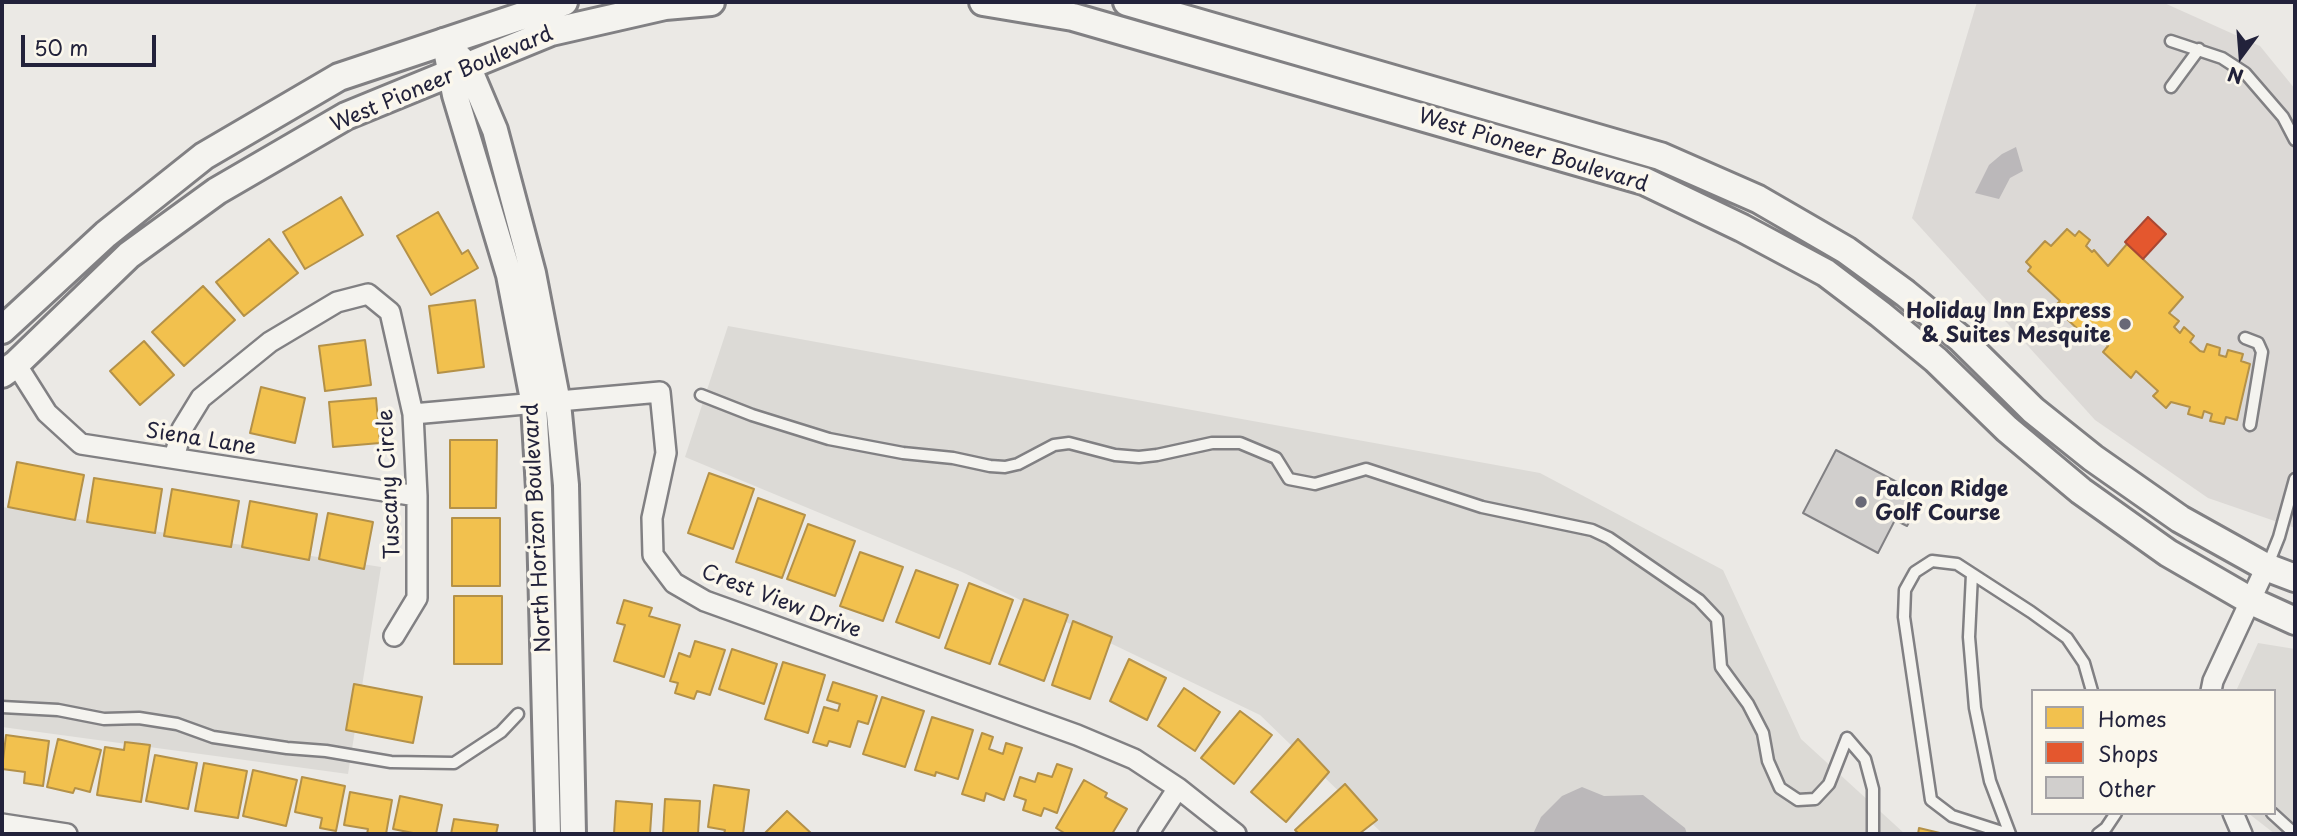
<!DOCTYPE html>
<style>
body{margin:0}
#map{position:relative;width:2297px;height:836px;overflow:hidden;background:#ebe9e5;font-family:"Playpen Sans",sans-serif}
canvas{display:block}
.frame{position:absolute;inset:0;border:4px solid #22223b;pointer-events:none}
.legend{position:absolute;left:2031px;top:689px;width:245px;height:126px;box-sizing:border-box;background:#fbf7ec;border:2px solid #a4a2a5;margin:0;padding:9px 12px;list-style:none;font-size:21px;color:#22223b}
.legend li{display:flex;align-items:center;gap:14px;height:35px}
.legend b{width:35px;border:2px solid #a4a2a5}
.north{position:absolute;left:2206px;top:21px;width:70px;height:70px;-webkit-text-stroke:5px #fbf7ec;paint-order:stroke;rotate:196deg;font-size:19px;font-weight:700;line-height:28px;text-align:center;color:#22223b}
.north::after{content:'';display:block;margin:auto;width:24px;height:32px;background:#22223b;clip-path:polygon(50% 0,100% 100%,50% 72%,0 100%)}
.scale{position:absolute;left:21px;top:35px;width:135px;height:32px;box-sizing:border-box;border:4px solid #22223b;border-top:0;padding-left:9px;font-size:21px;line-height:24px;white-space:nowrap;color:#22223b;-webkit-text-stroke:5px #fbf7ec;paint-order:stroke}
</style>
<div id="map">
<canvas width="2297" height="836"></canvas>
<div class="frame"></div>
<ul class="legend">
<li><b style="height:19px;background:#f2c14e"></b>Homes</li>
<li><b style="height:19px;background:#e4572e"></b>Shops</li>
<li><b style="height:19px;background:#d1cfcd"></b>Other</li>
</ul>
<div class="north">N</div>
<div class="scale">50 m</div>
</div>
<script>
const context = document.querySelector('canvas').getContext('2d');
context.lineJoin = 'round';
function paint(path, color) { context.fillStyle = color; context.fill(path, 'evenodd'); }
const toPath = rows => new Path2D(rows.map(r => 'M' + r).join(''));
function strokePath(path, color, width, dash) { context.strokeStyle = color; context.lineWidth = width; context.lineCap = dash ? 'butt' : 'round'; context.setLineDash(dash || []); context.stroke(path); }
function write(font, color, halo, rows, align = 'center') {
  context.font = font + ' "Playpen Sans",sans-serif'; context.lineWidth = 7; context.setLineDash([]); context.textBaseline = 'middle'; context.strokeStyle = halo; context.fillStyle = color; for (const [text, x, y, turn = 0] of rows) {
    context.save(); context.translate(x, y); context.rotate((+turn || 0) * Math.PI / 180); context.textAlign = isNaN(turn) ? turn : align; if (halo) context.strokeText(text, 0, 0); context.fillText(text, 0, 0); context.restore();
  }
}
paint(toPath([
 [1977,2,2162,2,2260,46,2295,89,2295,528,2208,498,2095,420,1912,218]
]), '#dcd9d6');
paint(toPath([
 [728,326,1540,473,1723,570,1801,739,1905,834,1383,834,1260,715,962,572,685,457],
 [2,507,381,567,348,774,2,727],
 [2258,643,2295,649,2295,834,2275,834,2248,813,2274,813,2274,691,2236,691]
]), '#dcdad6');
paint(toPath([
 [2016,147,2023,171,2010,178,1999,199,1975,193,1989,165,2002,154],
 [1582,787,1604,796,1643,795,1685,828,1687,834,1533,834,1541,817,1562,796]
]), '#bbb8ba');
const homes = toPath([
 [341,197,363,235,305,269,283,232,341,197],
 [438,212,462,254,468,250,478,268,431,295,397,236,438,212],
 [2067,229,2075,236,2079,231,2090,240,2086,246,2092,252,2094,250,2108,266,2127,244,2183,297,2169,313,2179,321,2174,327,2180,333,2184,327,2194,336,2190,342,2200,351,2204,352,2207,344,2220,348,2219,355,2226,357,2228,350,2243,354,2241,361,2250,364,2237,420,2226,417,2224,424,2210,421,2212,414,2204,411,2202,418,2188,414,2190,407,2171,402,2166,408,2153,396,2158,391,2136,371,2131,378,2103,352,2108,346,2088,327,2082,333,2054,307,2060,301,2028,271,2031,267,2026,262,2045,241,2051,246,2067,229],
 [269,239,298,273,244,316,216,282,269,239],
 [203,286,235,320,184,366,152,332,203,286],
 [475,300,484,367,438,373,429,306,475,300],
 [365,340,371,385,325,391,319,346,365,340],
 [144,341,174,375,140,405,110,371,144,341],
 [261,387,305,398,295,443,250,433,261,387],
 [376,398,380,443,333,447,329,402,376,398],
 [450,440,497,440,496,508,450,508,450,440],
 [17,462,84,475,75,520,8,507,17,462],
 [709,473,754,489,733,549,688,533,709,473],
 [94,478,162,489,155,533,87,522,94,478],
 [172,489,239,501,231,547,164,536,172,489],
 [758,498,805,515,782,578,736,562,758,498],
 [250,501,317,514,309,560,242,547,250,501],
 [328,513,373,522,364,569,319,559,328,513],
 [452,518,500,518,500,586,452,586,452,518],
 [808,524,855,541,835,596,787,579,808,524],
 [860,552,903,567,883,621,840,606,860,552],
 [916,570,958,585,939,638,896,622,916,570],
 [969,583,1013,600,990,664,945,648,969,583],
 [454,596,502,596,502,664,454,664,454,596],
 [1024,599,1068,615,1044,681,999,664,1024,599],
 [624,600,652,608,649,616,680,625,664,677,614,661,625,625,617,623,624,600],
 [1073,621,1112,637,1090,699,1052,685,1073,621],
 [695,641,725,650,710,695,697,691,694,699,675,693,678,683,670,681,679,653,690,657,695,641],
 [732,649,777,664,764,704,719,689,732,649],
 [1129,659,1166,678,1147,720,1110,701,1129,659],
 [783,662,825,675,808,733,765,719,783,662],
 [833,682,877,696,868,724,858,721,850,747,829,741,827,746,813,742,824,707,838,711,840,704,827,700,833,682],
 [354,684,422,697,413,743,346,730,354,684],
 [1184,688,1220,712,1195,751,1158,726,1184,688],
 [882,697,924,711,905,767,863,754,882,697],
 [1240,711,1272,735,1234,784,1201,758,1240,711],
 [932,717,973,730,958,779,936,772,935,776,915,770,932,717],
 [982,733,993,737,989,749,1003,754,1006,743,1022,748,1004,800,986,793,984,801,962,794,982,733],
 [6,735,49,741,43,786,24,783,25,772,2,769,6,735],
 [58,739,101,750,90,792,75,788,73,793,47,787,58,739],
 [1298,739,1329,772,1286,822,1251,792,1298,739],
 [125,742,150,745,141,802,97,795,105,747,124,750,125,742],
 [155,755,197,763,188,809,146,801,155,755],
 [204,763,247,771,238,818,195,811,204,763],
 [1057,764,1072,769,1057,813,1044,808,1041,816,1023,810,1026,800,1014,796,1020,777,1035,782,1038,773,1052,777,1057,764],
 [253,770,297,780,286,826,243,816,253,770],
 [302,777,345,786,336,831,320,828,322,818,295,812,302,777],
 [1084,780,1107,793,1105,797,1127,809,1112,834,1066,834,1056,828,1084,780],
 [1345,784,1377,820,1359,834,1299,834,1295,830,1345,784],
 [714,785,749,790,743,834,724,834,725,830,708,827,714,785],
 [350,792,392,800,386,834,367,834,368,829,344,825,350,792],
 [400,796,442,805,436,834,418,834,393,829,400,796],
 [665,799,700,801,698,834,663,834,665,799],
 [616,801,652,804,650,834,614,834,616,801],
 [787,811,812,834,764,834,787,811],
 [454,819,498,825,496,834,451,834,454,819],
 [1919,828,1944,834,1918,834,1919,828]
]);
paint(homes, '#f2c14e');
strokePath(homes, '#b49148', 2);
const shops = toPath([
 [2148,217,2166,234,2143,259,2125,242,2148,217]
]);
paint(shops, '#e4572e');
strokePath(shops, '#aa4732', 2);
const building = toPath([
 [1836,450,1914,491,1909,499,1919,504,1907,526,1895,520,1878,553,1803,513,1836,450]
]);
paint(building, '#d1cfcd');
strokePath(building, '#818083', 2);
const service = toPath([
 [2171,41,2222,58,2245,73,2283,117,2295,140],
 [2171,87,2199,49],
 [2245,338,2258,343,2262,352,2250,425],
 [701,395,752,415,829,439,903,453,953,458,990,466,1005,467,1018,464,1054,445,1069,443,1115,455,1139,457,1157,455,1212,443,1240,443,1276,458,1289,479,1315,484,1366,469,1482,507,1592,530,1609,538,1699,600,1717,619,1721,667,1748,704,1763,733,1768,761,1780,788,1798,800,1815,799,1829,784,1847,738],
 [2267,567,2279,537,2295,479],
 [1972,574,1969,637,1975,708,1990,781,2010,834],
 [2,707,58,710,104,719,139,718,177,724,213,737,287,748,326,751,391,762,454,763,501,732,518,714],
 [1847,738,1865,759,1873,789,1873,834],
 [2272,813,2295,834],
 [2008,834,1952,816,1931,800,1904,617,1905,590,1915,572,1932,561,1957,564,2031,612,2067,638,2084,663,2092,691],
 [2098,834,2106,828,2116,813]
]);
const minor = toPath([
 [16,364,47,413,81,444,417,496],
 [413,414,660,392,666,453,652,518,653,555,674,583,705,601,1077,735,1134,759,1178,788,1236,834],
 [174,458,182,429,201,398,270,342,337,302,368,294,390,312,413,414,417,496,417,598,394,636],
 [2211,691,2213,681,2266,567],
 [2233,813,2242,834],
 [2,824,67,834],
 [1148,834,1178,788]
]);
const tertiary = toPath([
 [444,41,468,66,495,130,533,273,558,403,566,485,573,834],
 [447,55,455,95,509,275,534,405,539,489,548,834]
]);
const secondary = toPath([
 [983,2,1073,17,1644,181,1742,228,1826,273,1880,314,1936,360,2007,429,2081,491,2168,553,2251,601,2295,621],
 [1127,2,1660,156,1758,199,1846,250,1905,293,1961,339,2033,410,2093,458,2180,519,2266,567,2295,578],
 [2,330,106,234,204,156,339,77,564,2],
 [2,374,16,364,129,255,217,191,346,116,551,32,665,6,711,2]
]);
strokePath(service, '#818083', 15);
strokePath(minor, '#818083', 24);
strokePath(tertiary, '#818083', 30);
strokePath(secondary, '#818083', 32);
strokePath(service, '#f4f3ef', 10);
strokePath(minor, '#f4f3ef', 19);
strokePath(tertiary, '#f4f3ef', 24);
strokePath(secondary, '#f4f3ef', 26);
for (const [x, y, r, color] of [
 [2125,324,7,"#686876"],
 [1861,502,7,"#686876"]
]) { const dot = new Path2D(); dot.arc(x, y, r, 0, 2 * Math.PI); context.fillStyle = color; context.fill(dot); strokePath(dot, '#fbf7ec', 2.5); }
write('21px', '#22223b', '#fbf7ec', [
 ["West Pioneer Boulevard",442,80,-23],
 ["West Pioneer Boulevard",1533,151,17],
 ["Siena Lane",201,440,9],
 ["Tuscany Circle",390,484,-93],
 ["North Horizon Boulevard",538,528,-93],
 ["Crest View Drive",781,602,21]
]);
write('bold 21px', '#22223b', '#fbf7ec', [
 ["Holiday Inn Express",2111,312],
 ["& Suites Mesquite",2111,336],
 ["Falcon Ridge",1875,490,"left"],
 ["Golf Course",1875,514,"left"]
], 'right');
</script>
